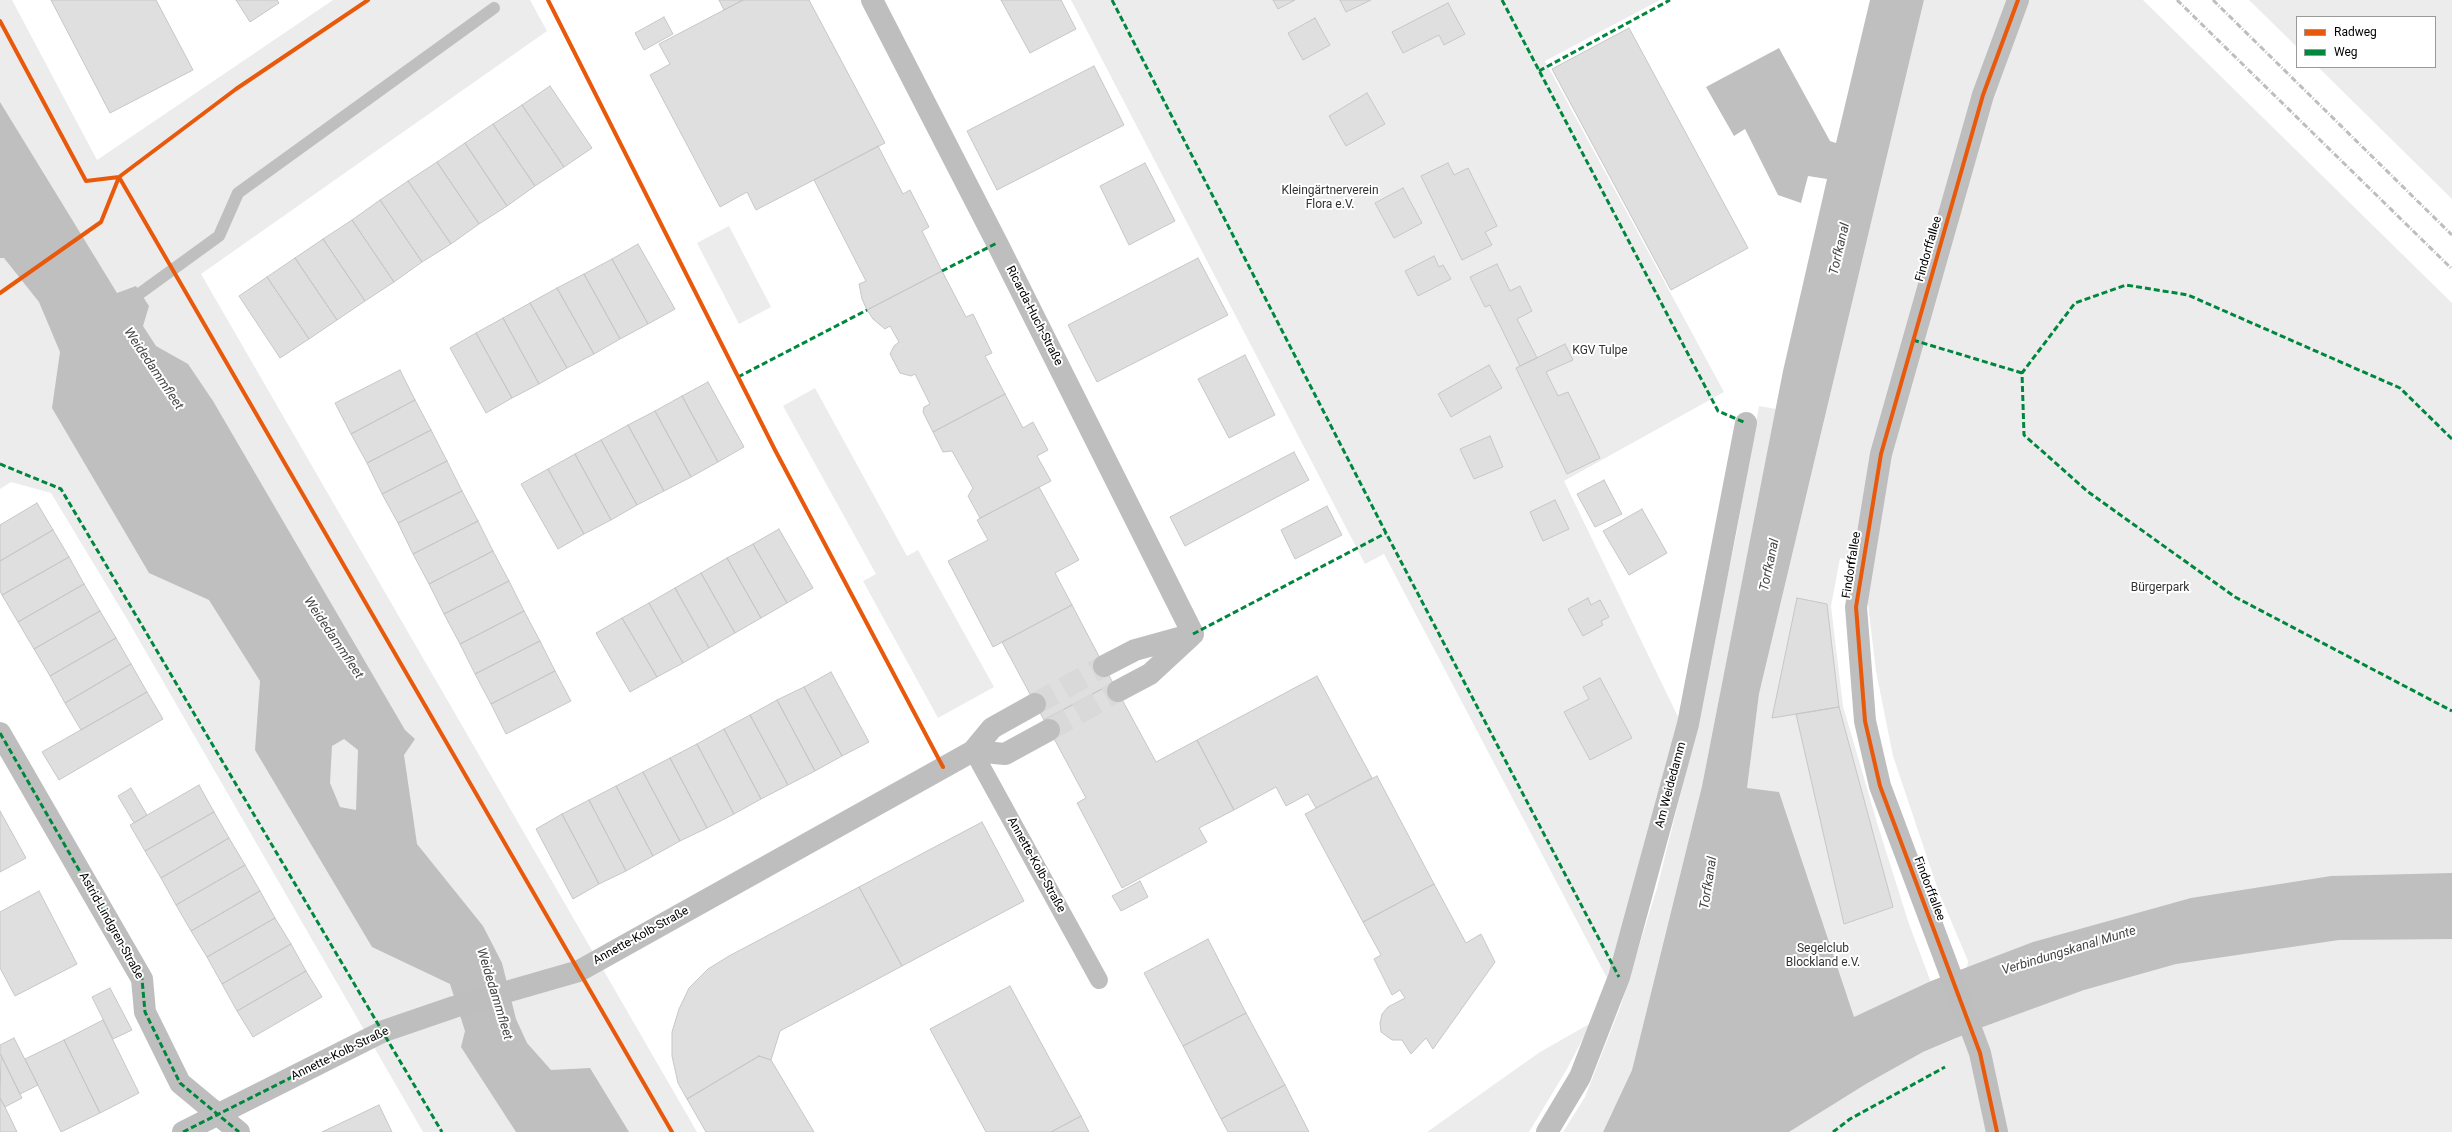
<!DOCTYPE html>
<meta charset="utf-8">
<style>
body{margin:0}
#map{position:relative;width:2452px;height:1132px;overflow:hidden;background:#fff;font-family:Roboto,sans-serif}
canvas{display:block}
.legend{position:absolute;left:2296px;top:16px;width:140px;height:52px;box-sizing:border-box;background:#fff;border:1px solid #999;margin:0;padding:5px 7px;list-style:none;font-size:12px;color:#000}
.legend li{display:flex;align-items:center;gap:8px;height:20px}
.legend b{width:20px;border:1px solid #999}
</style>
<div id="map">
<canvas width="2452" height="1132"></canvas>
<ul class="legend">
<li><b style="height:5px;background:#e8590c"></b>Radweg</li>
<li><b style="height:5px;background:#00873e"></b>Weg</li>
</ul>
</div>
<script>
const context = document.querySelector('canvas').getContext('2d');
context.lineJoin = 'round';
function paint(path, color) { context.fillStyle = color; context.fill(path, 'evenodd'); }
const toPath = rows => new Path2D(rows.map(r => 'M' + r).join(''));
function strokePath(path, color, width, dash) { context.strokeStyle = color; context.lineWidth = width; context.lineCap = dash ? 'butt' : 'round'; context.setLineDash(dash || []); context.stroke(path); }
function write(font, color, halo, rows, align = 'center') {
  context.font = font + ' Roboto,sans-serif'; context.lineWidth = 4; context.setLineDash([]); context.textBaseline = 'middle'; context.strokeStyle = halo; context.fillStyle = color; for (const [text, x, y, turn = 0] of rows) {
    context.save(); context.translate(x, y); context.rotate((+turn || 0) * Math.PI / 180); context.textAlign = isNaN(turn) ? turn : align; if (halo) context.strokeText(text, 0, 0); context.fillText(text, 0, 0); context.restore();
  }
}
paint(toPath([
 [0,0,12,0,97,160,333,0,530,0,547,31,201,274,697,1132,423,1132,127,619,51,493,11,482,0,489],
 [1071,0,1660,0,1545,61,1724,392,1564,481,1681,723,1607,978,1384,554,1365,564],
 [1924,0,2143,0,2452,303,2452,1132,1789,1132,1866,1084,1923,1052,1957,1038,1968,961,1938,890,1893,756,1876,671,1867,596,1867,564,1840,558,1831,606,1843,706,1878,826,1909,924,1938,1001,1703,1121,1759,694],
 [2249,0,2452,0,2452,199,2318,67,2435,67,2435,17,2297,17,2297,47],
 [729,226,771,307,739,324,697,243],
 [815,388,907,556,918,550,994,687,938,718,863,581,876,574,783,406],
 [1759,406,1776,409,1702,786,1632,1070,1603,1132,1563,1132,1585,1097,1621,1005,1657,888,1684,780,1736,536],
 [1591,1023,1567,1069,1529,1132,1427,1132,1540,1052]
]), '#ececec');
paint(toPath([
 [1870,0,1924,0,1759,694,1747,788,1779,792,1854,1017,1931,981,2033,942,2191,898,2331,876,2452,873,2452,939,2339,940,2176,964,2084,990,1980,1028,1923,1052,1866,1084,1789,1132,1603,1132,1632,1070,1702,786,1783,371,1827,179,1808,176,1801,203,1778,195,1745,129,1734,136,1706,87,1779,48,1830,141,1836,143],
 [0,102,117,293,136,286,149,306,143,326,156,346,188,364,213,401,405,730,415,739,404,755,417,844,483,926,502,963,516,1019,527,1043,551,1070,590,1068,629,1132,516,1132,461,1047,465,1031,450,984,372,947,255,750,260,681,209,600,149,573,52,408,60,352,39,302,4,258,0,258],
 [344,739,358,750,356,810,340,807,330,783,332,746]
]), '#bfbfbf');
strokePath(toPath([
 [128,302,219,236,238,193,494,8]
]), '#bfbfbf', 12);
const building = toPath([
 [51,0,156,0,193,70,110,113,51,0],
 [236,0,277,0,279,3,250,22,236,0],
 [719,0,743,0,724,10,719,0],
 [743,0,809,0,885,143,756,210,747,192,720,207,650,75,670,64,659,44,743,0],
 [1001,0,1061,0,1076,29,1030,53,1001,0],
 [1273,0,1295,0,1278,9,1273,0],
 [1340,0,1371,0,1346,12,1340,0],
 [1448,3,1465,34,1444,45,1439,35,1403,53,1392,32,1448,3],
 [664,17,673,34,644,50,635,33,664,17],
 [1315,18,1330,45,1303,60,1288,33,1315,18],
 [1629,28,1748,248,1671,290,1552,69,1629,28],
 [1094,66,1124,125,997,190,967,131,1094,66],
 [550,86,592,148,564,167,522,105,550,86],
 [1367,93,1385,124,1346,146,1329,116,1367,93],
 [522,105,564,167,535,186,493,124,522,105],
 [493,124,535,186,507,206,465,143,493,124],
 [465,143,507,206,479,224,437,162,465,143],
 [878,146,903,194,910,190,929,227,922,231,942,271,867,310,862,299,859,284,866,281,814,180,878,146],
 [437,162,479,224,451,244,408,181,437,162],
 [1145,163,1175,221,1129,245,1100,186,1145,163],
 [1448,163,1454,175,1468,168,1497,226,1485,232,1492,245,1462,260,1421,176,1448,163],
 [408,181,451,244,422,262,380,200,408,181],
 [1403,188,1422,223,1394,238,1375,203,1403,188],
 [380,200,422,262,394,282,352,220,380,200],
 [352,220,394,282,365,301,323,239,352,220],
 [323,239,365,301,337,320,295,258,323,239],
 [638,244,675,309,648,324,612,259,638,244],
 [1434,256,1439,267,1443,265,1451,279,1418,296,1405,271,1434,256],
 [295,258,337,320,309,339,267,277,295,258],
 [1198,258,1228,315,1097,382,1068,325,1198,258],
 [612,259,648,324,620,339,584,274,612,259],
 [1497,264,1510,291,1520,286,1532,311,1517,319,1537,358,1520,366,1490,305,1485,307,1470,277,1497,264],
 [942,271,966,317,973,314,992,353,985,356,1005,394,933,432,923,412,924,407,930,404,915,374,911,376,900,373,890,354,894,346,899,342,890,326,885,329,873,319,867,310,942,271],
 [584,274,620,339,594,354,557,288,584,274],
 [267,277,309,339,280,358,239,296,267,277],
 [557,288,594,354,567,368,530,303,557,288],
 [530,303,567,368,539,384,503,318,530,303],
 [503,318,539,384,512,398,476,333,503,318],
 [476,333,512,398,486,413,450,348,476,333],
 [1565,344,1573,360,1546,372,1558,396,1568,392,1600,458,1567,474,1516,368,1565,344],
 [1245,355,1275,415,1229,438,1198,379,1245,355],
 [1489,365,1502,388,1451,417,1438,394,1489,365],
 [400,370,415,400,351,434,335,403,400,370],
 [708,382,744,447,718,462,682,396,708,382],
 [1005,394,1023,428,1033,422,1048,450,1037,456,1051,481,980,518,968,496,973,488,952,451,943,452,933,432,1005,394],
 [682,396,718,462,691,477,655,411,682,396],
 [415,400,431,430,367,463,351,434,415,400],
 [655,411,691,477,664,491,628,425,655,411],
 [628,425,664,491,637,505,601,440,628,425],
 [431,430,447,461,382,494,367,463,431,430],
 [1490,436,1503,467,1474,479,1460,449,1490,436],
 [601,440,637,505,611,520,575,454,601,440],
 [1294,452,1309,480,1185,546,1170,517,1294,452],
 [575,454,611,520,584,534,548,469,575,454],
 [447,461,462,491,398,523,382,494,447,461],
 [548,469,584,534,558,549,521,484,548,469],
 [1604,480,1622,514,1595,527,1577,494,1604,480],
 [1039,487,1079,560,1055,573,1072,605,993,647,948,561,988,540,977,520,1039,487],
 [462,491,478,521,413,554,398,523,462,491],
 [1555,500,1569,529,1543,541,1530,512,1555,500],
 [37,503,53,530,0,561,0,525,37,503],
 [1327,506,1342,535,1295,559,1281,530,1327,506],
 [1642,509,1667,553,1629,575,1603,531,1642,509],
 [478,521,493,551,429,584,413,554,478,521],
 [779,529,813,588,787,603,753,544,779,529],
 [53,530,69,557,2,595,0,591,0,561,53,530],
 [753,544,787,603,761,618,727,558,753,544],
 [493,551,509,581,444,614,429,584,493,551],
 [69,557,84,584,18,622,2,595,69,557],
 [727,558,761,618,735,633,701,573,727,558],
 [701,573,735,633,709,648,675,588,701,573],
 [509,581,524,611,460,644,444,614,509,581],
 [84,584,100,611,34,649,18,622,84,584],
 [675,588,709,648,683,663,649,603,675,588],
 [1588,598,1591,605,1600,600,1609,617,1601,621,1603,625,1583,636,1568,609,1588,598],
 [1797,598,1827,604,1839,707,1772,718,1797,598],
 [649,603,683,663,657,677,622,618,649,603],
 [1072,605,1113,683,1044,720,1002,642,1072,605],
 [100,611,116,638,50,676,34,649,100,611],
 [524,611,540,641,475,674,460,644,524,611],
 [622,618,657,677,630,692,596,633,622,618],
 [116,638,131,664,65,703,50,676,116,638],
 [540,641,555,671,491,704,475,674,540,641],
 [131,664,147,692,81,730,65,703,131,664],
 [555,671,571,701,506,734,491,704,555,671],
 [831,672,869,742,842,756,804,687,831,672],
 [1317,676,1372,778,1316,808,1308,794,1286,806,1276,787,1234,810,1197,740,1317,676],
 [1600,678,1632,738,1590,760,1564,712,1589,699,1583,687,1600,678],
 [1113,683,1156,762,1197,740,1234,810,1199,828,1207,842,1122,888,1077,803,1086,798,1044,720,1113,683],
 [804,687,842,756,815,771,777,700,804,687],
 [147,692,163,719,59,780,42,752,147,692],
 [777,700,815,771,788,785,750,715,777,700],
 [1839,707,1893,907,1844,924,1796,714,1839,707],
 [750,715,788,785,761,799,724,729,750,715],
 [724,729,761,799,734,814,697,744,724,729],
 [697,744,734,814,707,828,670,758,697,744],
 [670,758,707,828,680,841,643,772,670,758],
 [643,772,680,841,653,856,616,786,643,772],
 [1377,776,1434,884,1363,922,1305,814,1377,776],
 [199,785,214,812,145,851,130,825,199,785],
 [616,786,653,856,626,871,589,800,616,786],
 [131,788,147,815,134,823,118,796,131,788],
 [589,800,626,871,599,884,562,814,589,800],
 [0,811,26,858,0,872,0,811],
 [214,812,229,838,161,878,145,851,214,812],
 [562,814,599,884,573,899,536,829,562,814],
 [982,822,1024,901,902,966,859,887,982,822],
 [229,838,245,865,176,905,161,878,229,838],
 [245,865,260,891,191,931,176,905,245,865],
 [1140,881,1148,897,1121,911,1112,896,1140,881],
 [1434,884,1466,943,1481,934,1495,962,1433,1049,1426,1038,1411,1054,1402,1040,1392,1040,1381,1032,1380,1023,1382,1014,1388,1007,1405,998,1400,990,1392,995,1374,959,1381,955,1363,922,1434,884],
 [859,887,902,966,780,1031,771,1060,759,1056,687,1099,678,1083,672,1056,672,1032,679,1009,689,988,708,969,729,956,859,887],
 [39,891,77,964,15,996,0,968,0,912,39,891],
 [260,891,275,918,207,957,191,931,260,891],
 [275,918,291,944,222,984,207,957,275,918],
 [1208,939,1246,1013,1183,1046,1144,973,1208,939],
 [291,944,306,971,237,1011,222,984,291,944],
 [306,971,322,997,253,1037,237,1011,306,971],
 [1010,986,1081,1116,1051,1132,986,1132,930,1029,1010,986],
 [110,988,132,1030,113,1039,92,997,110,988],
 [1246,1013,1285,1085,1221,1119,1183,1046,1246,1013],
 [103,1020,139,1093,100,1113,64,1040,103,1020],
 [14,1038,38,1085,20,1094,0,1054,0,1045,14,1038],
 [64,1040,100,1113,61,1132,25,1059,64,1040],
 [1,1055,22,1098,5,1107,0,1098,1,1055],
 [759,1056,771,1060,814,1132,706,1132,687,1099,759,1056],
 [1285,1085,1309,1132,1228,1132,1221,1119,1285,1085],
 [0,1098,5,1107,17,1132,0,1132,0,1098],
 [379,1105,392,1132,322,1132,379,1105],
 [1081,1116,1089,1132,1051,1132,1081,1116]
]);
paint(building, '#dfdfdf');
strokePath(building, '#c7c7c7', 1);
strokePath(toPath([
 [1035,704,1104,666],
 [1049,730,1118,691]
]), '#d9d9d9', 22, [22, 11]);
strokePath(toPath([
 [973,751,1099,980]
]), '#bebebe', 18);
strokePath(toPath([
 [872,0,997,243,1193,634],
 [1104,666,1135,650,1193,634],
 [1118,691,1150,674,1190,637],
 [0,733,142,979,145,1012,180,1083,239,1132],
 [973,751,1005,754,1049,730],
 [183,1132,384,1031,454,1007,579,971,973,751,992,728,1035,704],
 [1547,1132,1580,1077,1619,977,1688,724,1746,423],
 [1997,1132,1980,1053,1880,786,1865,721,1856,607,1881,454,1983,95,2018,0]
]), '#bebebe', 22);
strokePath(toPath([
 [2177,0,2452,269],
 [2213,0,2452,235]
]), '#bebebe', 3, [6, 2, 1, 2]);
strokePath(toPath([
 [1112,0,1386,533,1619,977],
 [1502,0,1718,411,1746,423],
 [1539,71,1670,0],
 [942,271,997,243],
 [1913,340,2022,373],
 [738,377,867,310],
 [2452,439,2400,388,2188,295,2126,285,2075,303,2022,373,2024,435,2087,491,2235,597,2452,711],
 [0,464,61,489,442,1132],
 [1193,634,1386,533],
 [0,733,142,979,145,1012,180,1083,239,1132],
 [183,1132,340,1053],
 [1833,1132,1850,1119,1945,1067]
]), '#00873e', 3, [6, 3]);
strokePath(toPath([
 [548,0,775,450,943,767],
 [0,21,86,181,119,177,672,1132],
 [0,293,101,222,119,177,236,89,368,0],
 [1997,1132,1980,1053,1880,786,1865,721,1856,607,1881,454,1983,95,2018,0]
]), '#e8590c', 4);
write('12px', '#333', '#fff', [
 ["Kleingärtnerverein",1330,191],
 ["Flora e.V.",1330,205],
 ["KGV Tulpe",1600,351],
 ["Bürgerpark",2160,588],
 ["Segelclub",1823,949],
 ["Blockland e.V.",1823,963]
]);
write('12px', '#000', '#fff', [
 ["Findorffallee",1929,249,-74],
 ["Ricarda-Huch-Straße",1034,316,63],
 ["Findorffallee",1852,565,-81],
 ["Am Weidedamm",1671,785,-75],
 ["Annette-Kolb-Straße",1036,865,61],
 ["Findorffallee",1929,889,69],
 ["Astrid-Lindgren-Straße",111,926,61],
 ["Annette-Kolb-Straße",641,936,-29],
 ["Annette-Kolb-Straße",340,1054,-26]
]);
write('italic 13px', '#444', '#fff', [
 ["Torfkanal",1840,249,-77],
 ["Weidedammfleet",153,369,56],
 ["Torfkanal",1770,565,-78],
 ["Weidedammfleet",333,638,56],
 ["Torfkanal",1709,883,-81],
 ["Verbindungskanal Munte",2069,951,-17],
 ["Weidedammfleet",494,994,73]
]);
</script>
